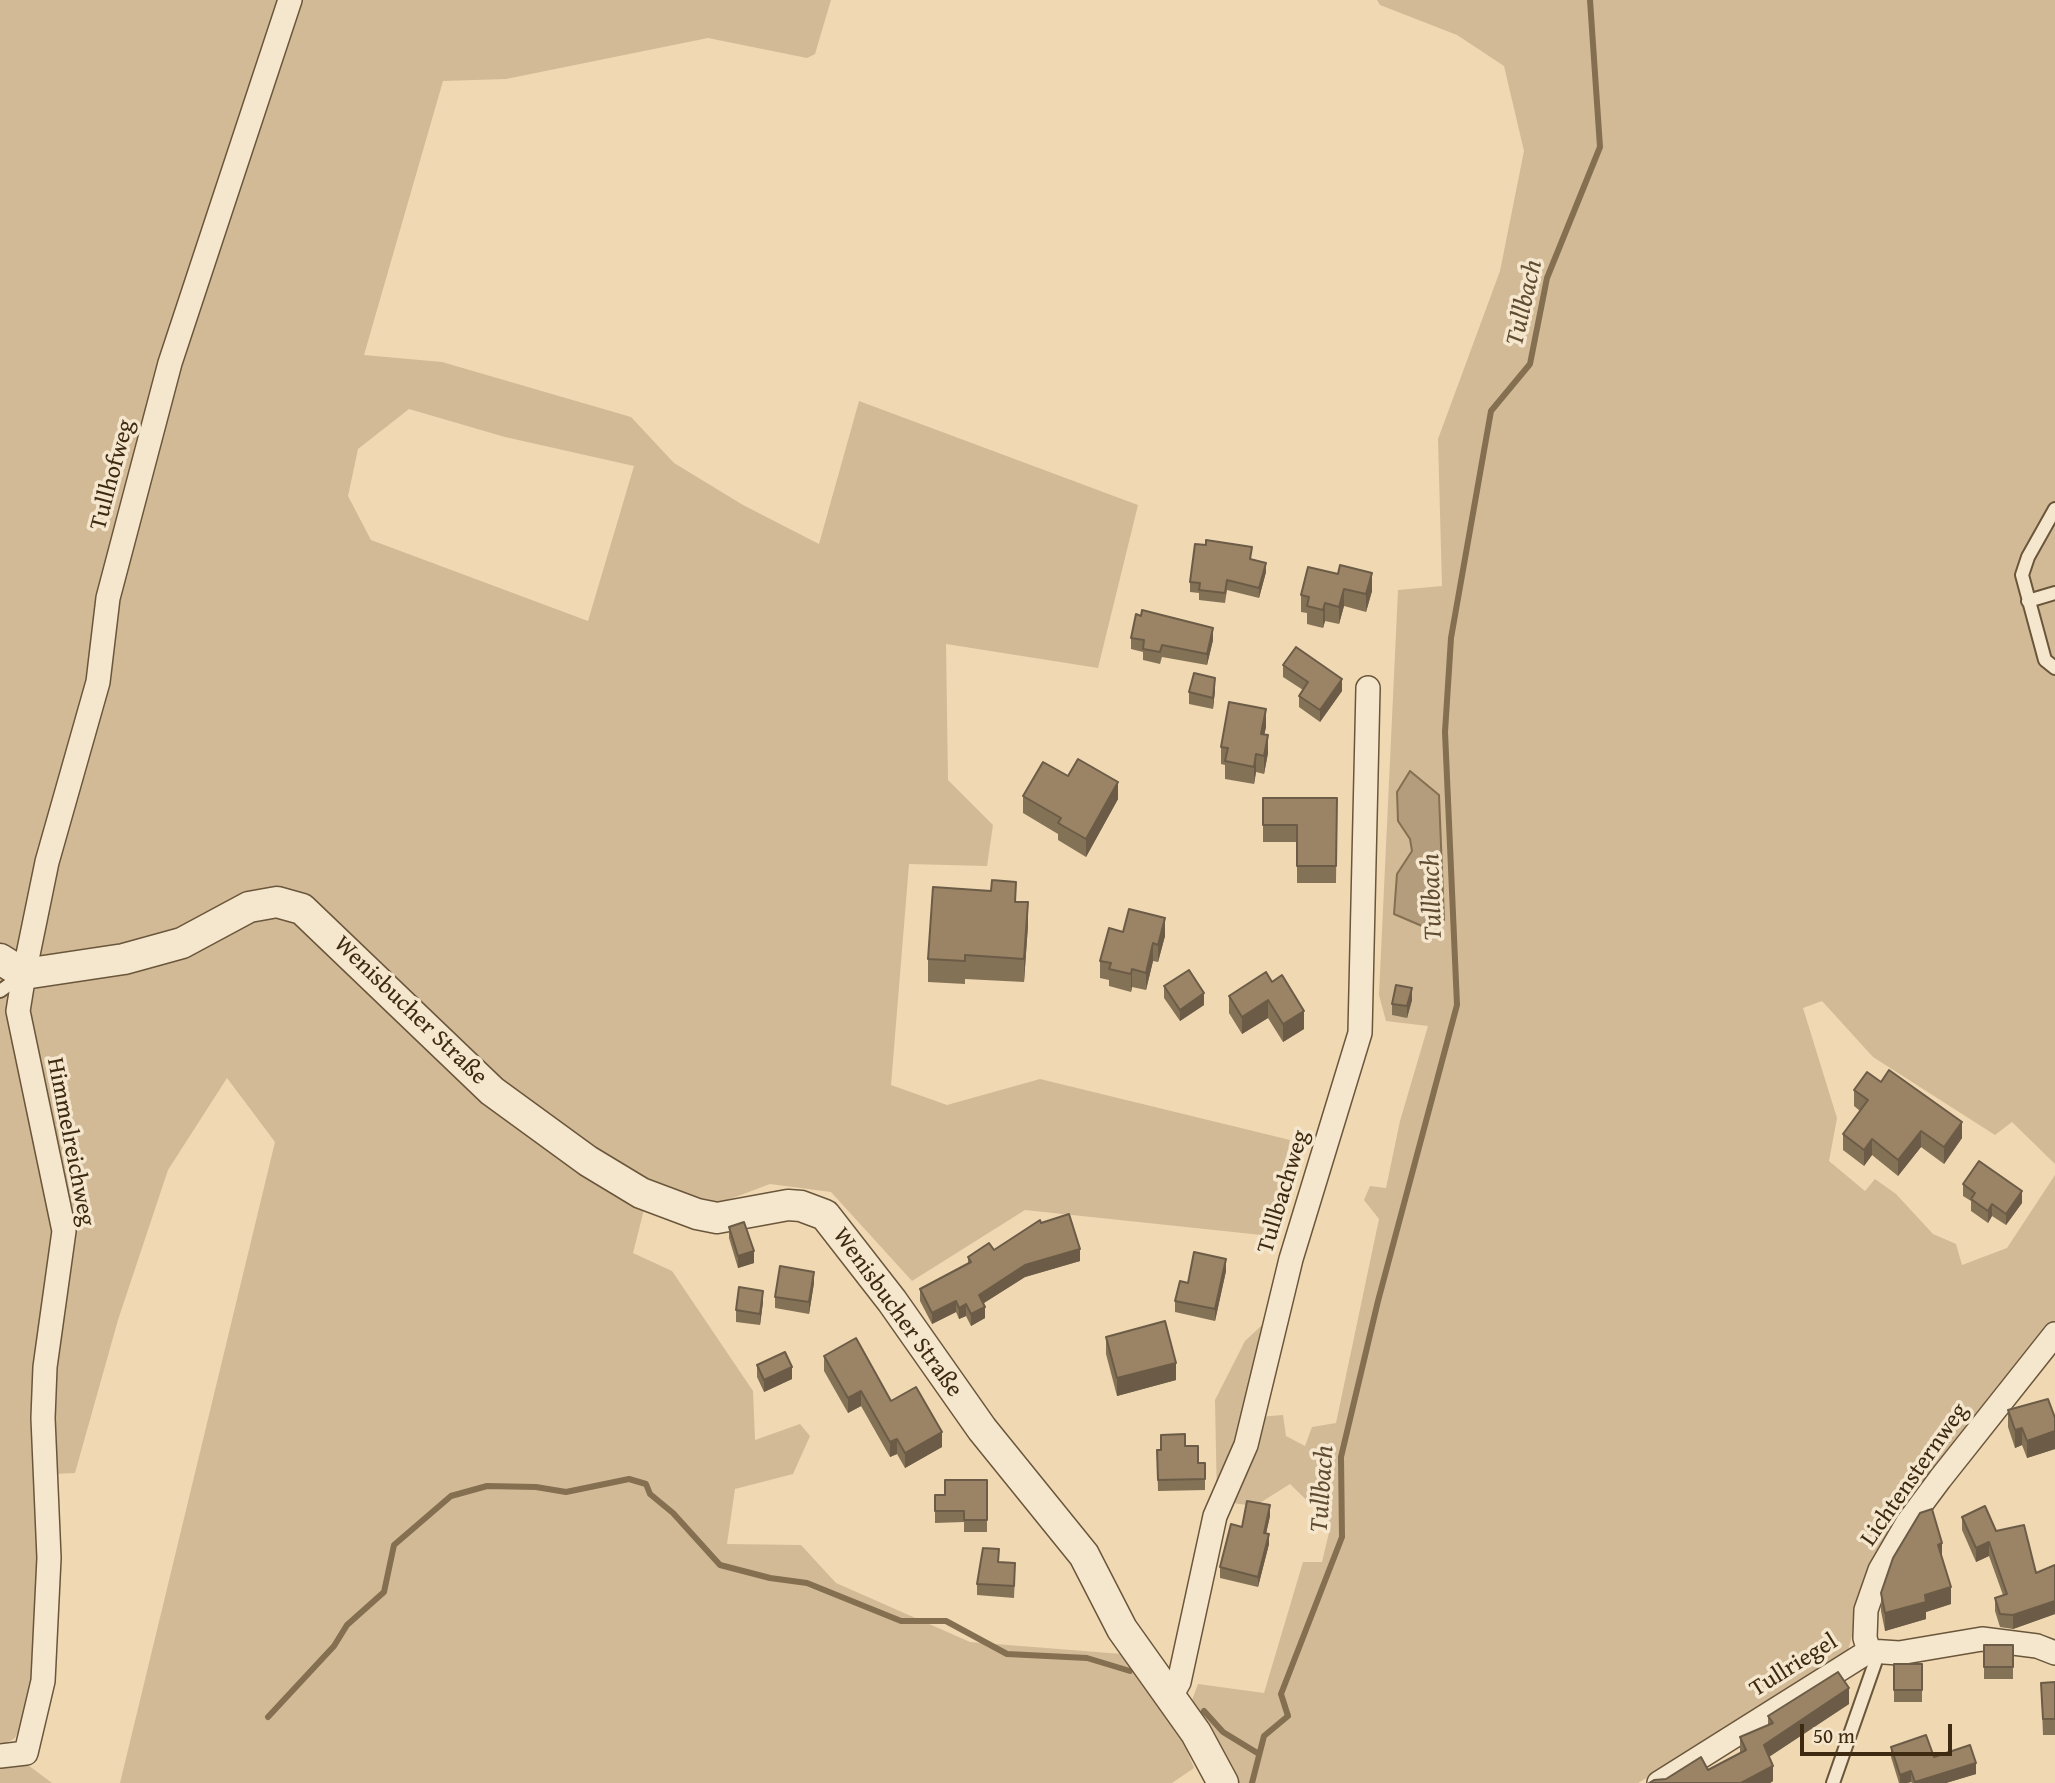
<!DOCTYPE html>
<meta charset="utf-8">
<style>
body{margin:0}
#map{position:relative;width:2055px;height:1783px;overflow:hidden;background:#f0d8b3;font-family:"Gentium Book Plus",serif}
canvas{display:block}
.scale{position:absolute;left:1800px;top:1724px;width:152px;height:32px;box-sizing:border-box;border:4px solid #3d2a11;border-top:0;padding-left:9px;font-size:21px;line-height:24px;white-space:nowrap;color:#3d2a11;-webkit-text-stroke:5px #f5e6ce;paint-order:stroke}
</style>
<div id="map">
<canvas width="2055" height="1783"></canvas>
<div class="scale">50 m</div>
</div>
<script>
const context = document.querySelector('canvas').getContext('2d');
context.lineJoin = 'round';
function paint(path, color) { context.fillStyle = color; context.fill(path, 'evenodd'); }
const toPath = rows => new Path2D(rows.map(r => 'M' + r).join(''));
function strokePath(path, color, width, dash) { context.strokeStyle = color; context.lineWidth = width; context.lineCap = dash ? 'butt' : 'round'; context.setLineDash(dash || []); context.stroke(path); }
function write(font, color, halo, rows, align = 'center') {
  context.font = font + ' "Gentium Book Plus",serif'; context.lineWidth = 7; context.setLineDash([]); context.textBaseline = 'middle'; context.strokeStyle = halo; context.fillStyle = color; for (const [text, x, y, turn = 0] of rows) {
    context.save(); context.translate(x, y); context.rotate((+turn || 0) * Math.PI / 180); context.textAlign = isNaN(turn) ? turn : align; if (halo) context.strokeText(text, 0, 0); context.fillText(text, 0, 0); context.restore();
  }
}
paint(toPath([
 [0,0,831,0,815,54,807,58,708,38,506,79,443,81,364,355,442,362,631,417,674,463,743,505,819,544,859,401,1138,505,1098,668,946,644,948,780,993,825,987,866,909,864,891,1085,947,1105,1040,1079,1290,1140,1271,1236,1025,1210,912,1281,831,1192,770,1184,709,1207,651,1182,633,1253,672,1271,753,1391,755,1440,800,1424,810,1436,793,1474,735,1489,727,1544,801,1545,836,1583,970,1642,1122,1654,1179,1730,1194,1768,1172,1783,120,1783,275,1142,227,1078,168,1170,118,1320,75,1473,33,1475,41,1557,35,1686,27,1715,15,1738,0,1747],
 [409,409,505,437,634,466,588,621,371,540,348,496,358,449],
 [1377,0,2055,0,2055,1164,2012,1122,1995,1135,1873,1057,1822,1001,1803,1008,1837,1118,1829,1161,1865,1191,1875,1179,1896,1194,1933,1234,1956,1244,1962,1265,2007,1248,2055,1175,2055,1349,1936,1495,1909,1500,1867,1581,1846,1658,1638,1783,1237,1783,1235,1771,1191,1703,1198,1684,1264,1693,1303,1562,1322,1562,1331,1524,1290,1484,1255,1506,1217,1501,1215,1400,1245,1341,1291,1298,1258,1417,1283,1415,1286,1436,1305,1446,1312,1427,1336,1423,1379,1219,1364,1200,1370,1186,1386,1188,1400,1121,1428,1026,1386,1021,1379,995,1398,590,1442,586,1438,439,1500,271,1524,151,1504,66,1457,35,1380,5],
 [1410,839,1444,919,1397,874,1412,851],
 [0,1764,28,1765,52,1783,0,1783]
]), '#d2ba97');
const water = toPath([
 [1410,771,1439,795,1444,920,1422,926,1394,914,1397,874,1412,851,1410,839,1398,821,1397,792,1410,771]
]);
paint(water, '#b39d7c');
strokePath(water, '#846f51', 2);
strokePath(toPath([
 [1204,1711,1223,1732,1259,1754],
 [268,1717,334,1646,347,1625,384,1592,394,1545,451,1496,487,1486,536,1487,566,1492,629,1479,646,1484,650,1494,673,1513,720,1565,770,1578,807,1583,901,1621,946,1621,1007,1654,1087,1658,1130,1671],
 [1252,1783,1264,1736,1288,1716,1281,1694,1342,1537,1341,1457,1378,1301,1457,1005,1445,732,1451,638,1491,411,1530,364,1547,278,1600,147,1590,0]
]), '#846f51', 6);
const service = toPath([
 [2055,509,2028,557,2022,575,2045,660,2055,668],
 [2028,601,2055,593],
 [0,991,24,974],
 [1833,1783,1875,1663,1869,1651]
]);
const minor = toPath([
 [1869,1651,1865,1638,1866,1610,1880,1570,1908,1522,1940,1479,2055,1334],
 [1170,1698,1179,1682,1215,1516,1246,1445,1291,1259,1360,1033,1368,688],
 [0,1756,26,1753,43,1681,49,1558,43,1418,45,1367,64,1231,18,1011,24,974,47,862,98,682,108,598,170,363,290,0],
 [1659,1783,1869,1651,1899,1653,1982,1639,2037,1646,2055,1653]
]);
const tertiary = toPath([
 [0,959,24,974,124,959,182,943,249,907,277,902,302,909,492,1091,588,1161,641,1193,697,1214,717,1218,788,1205,801,1206,825,1215,892,1301,982,1429,1084,1555,1122,1629,1196,1733,1223,1783]
]);
strokePath(service, '#6a563a', 16);
strokePath(minor, '#6a563a', 26);
strokePath(tertiary, '#6a563a', 33);
strokePath(service, '#f5e6ce', 12);
strokePath(minor, '#f5e6ce', 23);
strokePath(tertiary, '#f5e6ce', 30);
paint(toPath([
 [1252,559,1266,572,1259,598,1227,590,1225,603,1199,600,1199,593,1190,592,1190,582],
 [1308,567,1372,591,1366,612,1344,606,1339,624,1325,621,1323,628,1307,624,1307,613,1301,612,1301,595],
 [1131,638,1213,640,1207,665,1162,657,1160,664,1143,660,1143,652,1131,649],
 [1283,665,1342,691,1320,722,1299,707,1299,696,1303,690,1283,677],
 [1215,690,1213,709,1189,704,1189,692],
 [1266,727,1264,734,1268,753,1264,774,1256,772,1254,784,1225,779,1225,765,1221,764,1221,747],
 [1068,776,1118,799,1086,857,1058,840,1058,834,1023,813,1023,796],
 [1263,798,1337,798,1336,883,1297,883,1297,842,1263,842],
 [1016,902,1028,925,1024,982,965,979,965,984,928,982,928,959],
 [1123,932,1165,936,1158,962,1153,961,1146,990,1132,987,1131,992,1109,986,1109,980,1100,978,1100,961],
 [1266,972,1304,1029,1283,1042,1268,1018,1242,1034,1229,1013,1229,996],
 [1164,986,1204,1005,1180,1021,1164,998],
 [1412,1000,1407,1018,1392,1015,1392,1004],
 [1854,1090,1962,1138,1944,1164,1921,1147,1898,1176,1872,1155,1864,1166,1843,1150,1843,1134,1860,1111,1854,1106],
 [1963,1184,2022,1203,2006,1225,1992,1216,1988,1223,1971,1211,1971,1201,1963,1196],
 [1041,1223,1080,1261,1025,1277,984,1303,985,1318,971,1326,966,1316,959,1319,956,1312,932,1324,920,1301,920,1289,968,1264,968,1257,994,1250],
 [729,1227,754,1263,738,1268,729,1238],
 [1226,1271,1215,1321,1175,1312,1175,1301,1188,1283],
 [814,1283,809,1314,775,1308,775,1297],
 [763,1302,760,1325,736,1322,736,1310],
 [1106,1337,1176,1380,1117,1396,1106,1354],
 [824,1356,891,1401,942,1447,905,1468,897,1454,890,1457,861,1406,848,1413,824,1371],
 [757,1365,792,1379,764,1392,757,1377],
 [2008,1410,2055,1418,2055,1449,2027,1458,2022,1445,2015,1448,2008,1427],
 [1185,1446,1198,1463,1205,1463,1205,1490,1158,1491,1157,1450],
 [987,1480,987,1532,964,1532,964,1522,935,1523,935,1495,945,1495],
 [1270,1516,1266,1533,1269,1544,1258,1587,1220,1578,1220,1567,1242,1527],
 [1962,1517,1996,1531,2036,1573,2055,1565,2055,1614,2013,1629,2000,1627,1995,1611,1995,1598,2003,1595,1989,1556,1976,1562,1962,1530],
 [1942,1558,1951,1604,1926,1612,1926,1619,1885,1631,1881,1611,1881,1593],
 [999,1562,1015,1575,1014,1598,977,1595,977,1584],
 [1984,1645,2013,1645,2013,1679,1984,1679],
 [1894,1664,1922,1664,1922,1702,1894,1702],
 [2055,1682,2055,1735,2043,1735,2041,1683],
 [1849,1704,1769,1757,1773,1781,1770,1783,1649,1783,1708,1770,1740,1753,1740,1737,1768,1725,1768,1716],
 [1891,1747,1934,1757,1976,1774,1946,1783,1912,1783,1911,1782,1907,1783,1899,1783,1891,1757]
]), '#847257');
paint(toPath([
 [1266,563,1266,572,1259,598,1259,588],
 [1372,573,1372,591,1366,612,1366,594],
 [1344,589,1344,606,1339,624,1339,607],
 [1325,603,1325,621,1323,628,1323,610],
 [1213,628,1213,640,1207,665,1207,654],
 [1215,678,1215,690,1213,709,1213,698],
 [1342,679,1342,691,1320,722,1320,710],
 [1266,709,1266,727,1261,751,1261,734],
 [1268,735,1268,753,1264,774,1264,756],
 [1256,754,1256,772,1254,784,1254,767],
 [1118,782,1118,799,1086,857,1086,839],
 [1028,902,1028,925,1024,982,1024,959],
 [1165,918,1165,936,1158,962,1158,945],
 [1153,943,1153,961,1146,990,1146,973],
 [1132,969,1132,987,1131,992,1131,974],
 [1412,988,1412,1000,1407,1018,1407,1006],
 [1204,993,1204,1005,1180,1021,1180,1010],
 [1268,1000,1268,1018,1242,1034,1242,1017],
 [1304,1011,1304,1029,1283,1042,1283,1024],
 [1962,1122,1962,1138,1944,1164,1944,1147],
 [1921,1131,1921,1147,1898,1176,1898,1160],
 [1872,1139,1872,1155,1864,1166,1864,1150],
 [2022,1191,2022,1203,2006,1225,2006,1214],
 [1992,1204,1992,1216,1988,1223,1988,1211],
 [1080,1249,1080,1261,1025,1277,979,1306,979,1295,1025,1265],
 [754,1251,754,1263,738,1268,738,1256],
 [1226,1259,1226,1271,1215,1321,1215,1309],
 [814,1272,814,1283,809,1314,809,1302],
 [763,1291,763,1302,760,1325,760,1314],
 [956,1301,956,1312,932,1324,932,1313],
 [966,1304,966,1316,959,1319,959,1308],
 [985,1307,985,1318,971,1326,971,1314],
 [1176,1363,1176,1380,1117,1396,1117,1378],
 [792,1367,792,1379,764,1392,764,1380],
 [861,1391,861,1406,848,1413,848,1398],
 [2022,1428,2022,1445,2015,1448,2015,1430],
 [2055,1431,2055,1449,2027,1458,2027,1441],
 [942,1432,942,1447,905,1468,905,1453],
 [897,1439,897,1454,890,1457,890,1442],
 [1270,1505,1270,1516,1264,1543,1264,1533],
 [1269,1534,1269,1544,1258,1587,1258,1577],
 [1989,1542,1989,1556,1976,1562,1976,1548],
 [1942,1543,1942,1560,1938,1545],
 [1951,1587,1951,1604,1926,1612,1926,1619,1885,1631,1885,1613,1925,1595],
 [2055,1601,2055,1614,2013,1629,2013,1615],
 [1849,1688,1849,1704,1764,1760,1764,1745],
 [1976,1763,1976,1774,1946,1783,1915,1783,1915,1782],
 [1773,1766,1773,1781,1770,1783,1741,1783],
 [1911,1771,1911,1782,1907,1783,1900,1783,1900,1775]
]), '#6c5c47');
const building = toPath([
 [1206,540,1252,547,1250,559,1266,563,1259,588,1227,580,1225,593,1199,590,1200,583,1190,582,1195,544,1206,545,1206,540],
 [1340,565,1372,573,1366,594,1344,589,1339,607,1325,603,1323,610,1307,606,1309,597,1301,595,1308,567,1338,574,1340,565],
 [1142,610,1213,628,1207,654,1162,645,1160,652,1143,649,1144,640,1131,638,1136,614,1141,616,1142,610],
 [1296,647,1342,679,1320,710,1299,696,1308,682,1283,665,1296,647],
 [1194,673,1215,678,1213,698,1189,692,1194,673],
 [1229,702,1266,709,1261,734,1268,735,1264,756,1256,754,1254,767,1225,761,1228,748,1221,747,1229,702],
 [1078,759,1118,782,1086,839,1058,823,1061,818,1023,796,1043,762,1068,776,1078,759],
 [1263,798,1337,798,1336,866,1297,866,1297,825,1263,825,1263,798],
 [992,880,1016,882,1015,902,1028,902,1024,959,965,955,965,961,928,959,933,887,991,891,992,880],
 [1129,909,1165,918,1158,945,1153,943,1146,973,1132,969,1131,974,1109,969,1111,963,1100,961,1109,928,1123,932,1129,909],
 [1189,970,1204,993,1180,1010,1164,986,1189,970],
 [1266,972,1272,982,1282,975,1304,1011,1283,1024,1268,1000,1242,1017,1229,996,1266,972],
 [1396,985,1412,988,1407,1006,1392,1004,1396,985],
 [1889,1070,1962,1122,1944,1147,1921,1131,1898,1160,1872,1139,1864,1150,1843,1134,1868,1100,1854,1090,1867,1072,1881,1082,1889,1070],
 [1979,1161,2022,1191,2006,1214,1992,1204,1988,1211,1971,1199,1975,1193,1963,1184,1979,1161],
 [1069,1214,1080,1249,1025,1265,979,1295,985,1307,971,1314,966,1304,959,1308,956,1301,932,1313,920,1289,971,1262,968,1257,989,1243,994,1250,1040,1220,1041,1223,1069,1214],
 [744,1222,754,1251,738,1256,729,1227,744,1222],
 [1194,1252,1226,1259,1215,1309,1175,1301,1180,1281,1188,1283,1194,1252],
 [780,1266,814,1272,809,1302,775,1297,780,1266],
 [739,1287,763,1291,760,1314,736,1310,739,1287],
 [1165,1321,1176,1363,1117,1378,1106,1337,1165,1321],
 [856,1338,891,1401,916,1387,942,1432,905,1453,897,1439,890,1442,861,1391,848,1398,824,1356,856,1338],
 [785,1352,792,1367,764,1380,757,1365,785,1352],
 [2048,1399,2055,1418,2055,1431,2027,1441,2022,1428,2015,1430,2008,1410,2048,1399],
 [1185,1434,1185,1446,1198,1446,1198,1463,1205,1463,1205,1479,1158,1480,1157,1450,1161,1450,1161,1435,1185,1434],
 [945,1480,987,1480,987,1520,964,1520,964,1511,935,1511,935,1495,945,1495,945,1480],
 [1247,1501,1270,1505,1264,1533,1269,1534,1258,1577,1220,1567,1231,1524,1242,1527,1247,1501],
 [1985,1506,1996,1531,2024,1525,2036,1573,2055,1565,2055,1601,2013,1615,2000,1614,1995,1598,2007,1594,1989,1542,1976,1548,1962,1517,1985,1506],
 [1932,1509,1942,1543,1938,1545,1951,1587,1925,1595,1926,1602,1885,1613,1881,1593,1893,1558,1920,1513,1932,1509],
 [983,1548,999,1549,998,1562,1015,1563,1014,1586,977,1584,983,1548],
 [1984,1645,2013,1645,2013,1667,1984,1667,1984,1645],
 [1894,1664,1922,1664,1922,1690,1894,1690,1894,1664],
 [1838,1672,1849,1688,1764,1745,1773,1766,1741,1783,1649,1783,1654,1780,1666,1779,1701,1757,1708,1770,1746,1750,1740,1737,1773,1723,1768,1716,1838,1672],
 [2055,1682,2055,1719,2043,1719,2041,1683,2055,1682],
 [1926,1735,1934,1757,1970,1745,1976,1763,1915,1782,1911,1771,1900,1775,1891,1747,1926,1735]
]);
paint(building, '#9a8465');
strokePath(building, '#6c5c47', 2);
write('24px', '#3d2a11', '#f5e6ce', [
 ["Tullhofweg",113,475,-75],
 ["Wenisbucher Straße",410,1011,44],
 ["Himmelreichweg",70,1142,79],
 ["Tullbachweg",1284,1192,-73],
 ["Wenisbucher Straße",897,1313,54],
 ["Lichtensternweg",1915,1475,-55],
 ["Tullriegel",1794,1666,-32]
]);
write('italic 26px', '#604c31', '#f5e6ce', [
 ["Tullbach",1525,303,-77],
 ["Tullbach",1433,897,-92],
 ["Tullbach",1323,1489,-86]
]);
</script>
